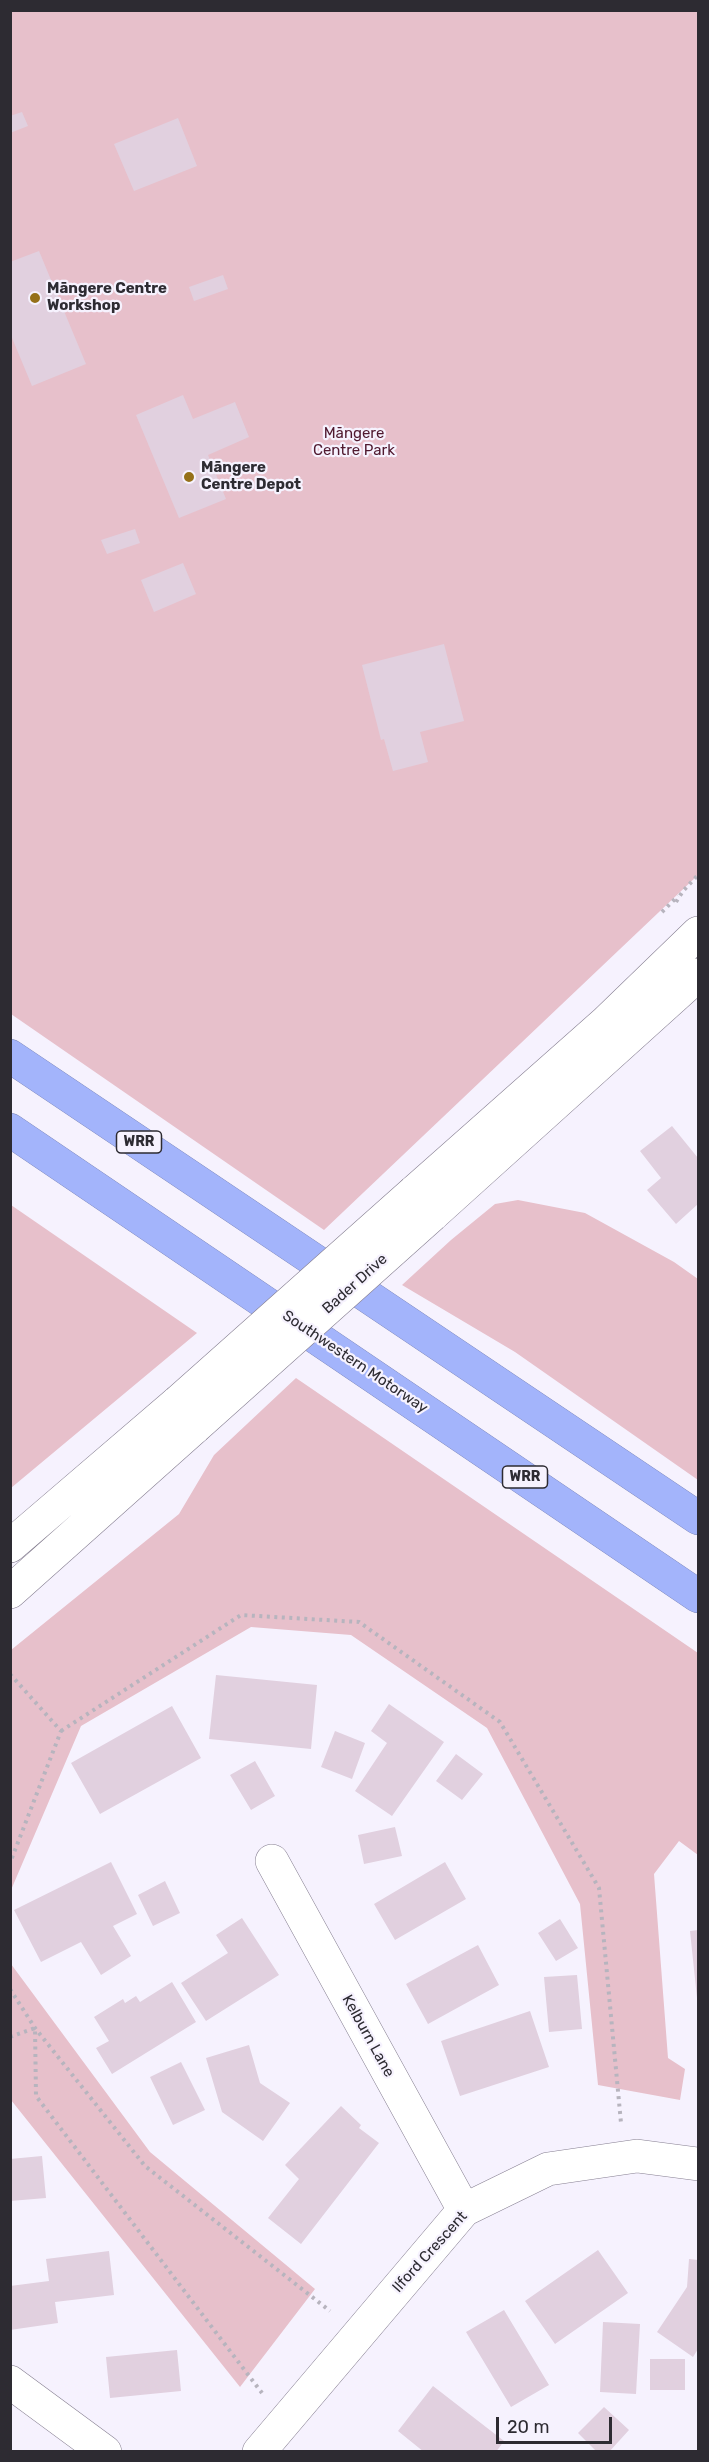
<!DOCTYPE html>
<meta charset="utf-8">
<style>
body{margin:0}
#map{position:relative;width:709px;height:2462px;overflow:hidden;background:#f6f2fe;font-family:Rubik,sans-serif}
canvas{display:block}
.frame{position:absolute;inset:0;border:12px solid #2d2b32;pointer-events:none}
.scale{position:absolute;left:496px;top:2417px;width:116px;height:27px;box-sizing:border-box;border:3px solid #2d2b32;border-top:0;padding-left:8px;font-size:18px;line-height:21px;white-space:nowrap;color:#2d2b32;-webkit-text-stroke:4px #f6f2fe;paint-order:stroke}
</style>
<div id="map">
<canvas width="709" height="2462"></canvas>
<div class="frame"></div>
<div class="scale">20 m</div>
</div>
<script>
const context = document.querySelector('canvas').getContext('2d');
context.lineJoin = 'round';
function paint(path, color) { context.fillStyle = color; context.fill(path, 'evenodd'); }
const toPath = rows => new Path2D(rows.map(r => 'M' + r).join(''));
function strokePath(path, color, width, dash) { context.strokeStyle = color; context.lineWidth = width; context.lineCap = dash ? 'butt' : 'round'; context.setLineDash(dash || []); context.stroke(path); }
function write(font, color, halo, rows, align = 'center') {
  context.font = font + ' Rubik,sans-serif'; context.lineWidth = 4.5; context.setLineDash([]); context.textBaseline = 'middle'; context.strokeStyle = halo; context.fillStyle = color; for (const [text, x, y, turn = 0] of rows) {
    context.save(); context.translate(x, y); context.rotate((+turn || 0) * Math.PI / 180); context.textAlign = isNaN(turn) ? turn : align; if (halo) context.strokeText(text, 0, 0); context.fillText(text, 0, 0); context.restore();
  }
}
paint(toPath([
 [11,11,698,11,698,875,324,1230,11,1014],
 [518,1200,585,1213,674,1262,698,1279,698,1480,515,1352,402,1285,451,1240,495,1204],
 [11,1205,197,1333,11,1488],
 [296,1378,698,1653,698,1855,679,1841,654,1874,668,2058,685,2069,680,2100,598,2085,580,1904,487,1728,351,1635,251,1627,81,1726,11,1890,11,1650,179,1514,214,1455],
 [11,1964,150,2152,315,2289,240,2387,11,2100]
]), '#e7c0cb');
paint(toPath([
 [22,112,28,126,10,133,10,116],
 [178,118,197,166,134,191,114,144],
 [39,251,86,364,32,386,10,333,10,262],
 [223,275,228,289,194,301,189,287],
 [183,395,193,419,235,402,249,437,208,455,226,499,179,518,136,415],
 [135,529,140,543,107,554,101,540],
 [183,563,196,594,154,612,141,580],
 [444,644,464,721,420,732,428,762,393,771,384,739,381,740,362,665],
 [672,1126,698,1158,698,1204,676,1224,647,1190,661,1178,640,1151],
 [216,1675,317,1685,311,1749,209,1739],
 [389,1704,444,1742,392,1816,355,1791,387,1743,371,1731],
 [172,1706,201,1758,100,1814,71,1763],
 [335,1731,365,1743,352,1779,321,1767],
 [456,1754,483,1774,462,1800,436,1781],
 [255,1761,275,1796,251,1810,230,1775],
 [395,1827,402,1856,364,1864,358,1835],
 [111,1862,137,1914,113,1926,131,1956,101,1975,81,1942,41,1962,14,1910],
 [445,1862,466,1899,395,1940,374,1904],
 [165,1881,180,1913,153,1926,138,1895],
 [242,1918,279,1975,206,2021,181,1983,228,1953,216,1935],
 [560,1919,578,1948,556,1961,538,1933],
 [698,1930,698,1998,697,1998,690,1931],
 [478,1945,499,1985,428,2024,406,1984],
 [577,1975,582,2029,549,2032,544,1977],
 [172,1982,196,2022,112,2074,96,2048,109,2041,94,2017,123,1999,125,2003,136,1996,140,2002],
 [530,2011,549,2067,460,2096,441,2041],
 [249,2045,260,2083,290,2103,263,2141,222,2112,206,2058],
 [181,2062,205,2110,173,2125,150,2077],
 [341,2106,361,2125,359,2128,379,2143,301,2244,268,2218,299,2179,285,2165],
 [42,2156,46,2198,10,2201,10,2159],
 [598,2250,628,2293,555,2344,525,2301],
 [109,2251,114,2295,55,2302,58,2323,10,2330,10,2286,49,2281,46,2259],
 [689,2259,698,2260,698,2349,693,2357,657,2332,687,2287],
 [504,2310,549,2385,511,2407,466,2332],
 [603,2322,640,2324,636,2394,600,2392],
 [177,2350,181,2391,110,2398,106,2357],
 [650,2359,685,2359,685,2390,650,2390],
 [433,2386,504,2441,496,2452,424,2452,398,2431],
 [604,2407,629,2430,609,2452,597,2452,578,2433]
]), '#e1d0df');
const minor = toPath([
 [272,1861,464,2210],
 [10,2382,105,2452],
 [259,2452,464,2210,548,2169,637,2156,698,2164]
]);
const secondary = toPath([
 [414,1192,606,1022,698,933],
 [432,1215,698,975],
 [10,1546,178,1402],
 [10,1592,195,1427]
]);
const motorway = toPath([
 [10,1056,698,1518],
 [10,1130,698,1596]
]);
strokePath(minor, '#867f91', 34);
strokePath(secondary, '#867f91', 34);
strokePath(motorway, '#7a84b5', 34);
strokePath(toPath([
 [676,902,683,891,698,875],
 [662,912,678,896],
 [10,1674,61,1731,10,1863],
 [61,1731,241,1615,359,1622,500,1722,599,1888,621,2123],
 [10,1989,35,2028,145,2166,330,2311],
 [10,2037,35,2028,36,2096,262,2393]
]), '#b7b4be', 4, [3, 4.5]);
strokePath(minor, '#fff', 33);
strokePath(secondary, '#fff', 33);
strokePath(motorway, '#a3b4fb', 33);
const secondaryBridge = toPath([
 [178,1402,414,1192],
 [195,1427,432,1215]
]);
strokePath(secondaryBridge, '#867f91', 34, []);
strokePath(secondaryBridge, '#fff', 33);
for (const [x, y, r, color] of [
 [35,298,6,"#957019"],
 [189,477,6,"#957019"]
]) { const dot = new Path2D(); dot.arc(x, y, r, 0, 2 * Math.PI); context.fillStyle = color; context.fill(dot); strokePath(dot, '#f6f2fe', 2); }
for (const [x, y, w] of [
 [139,1142,45],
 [525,1477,45]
]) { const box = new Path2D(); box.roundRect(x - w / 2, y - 11, w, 22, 4.5); context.fillStyle = '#f6f2fe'; context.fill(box); strokePath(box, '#2d2b32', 1.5); }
write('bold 14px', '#2d2b32', null, [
 ["WRR",139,1142],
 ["WRR",525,1477]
]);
write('bold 15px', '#2d2b32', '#f6f2fe', [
 ["Māngere Centre",47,289],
 ["Workshop",47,306],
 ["Māngere",201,468],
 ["Centre Depot",201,485]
], 'left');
write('15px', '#50192f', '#f6f2fe', [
 ["Māngere",354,434],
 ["Centre Park",354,451]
]);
write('15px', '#2d2b32', '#f6f2fe', [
 ["Bader Drive",355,1284,-42],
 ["Southwestern Motorway",355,1362,34],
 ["Kelburn Lane",368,2036,61],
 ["Ilford Crescent",430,2252,-48]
]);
</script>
